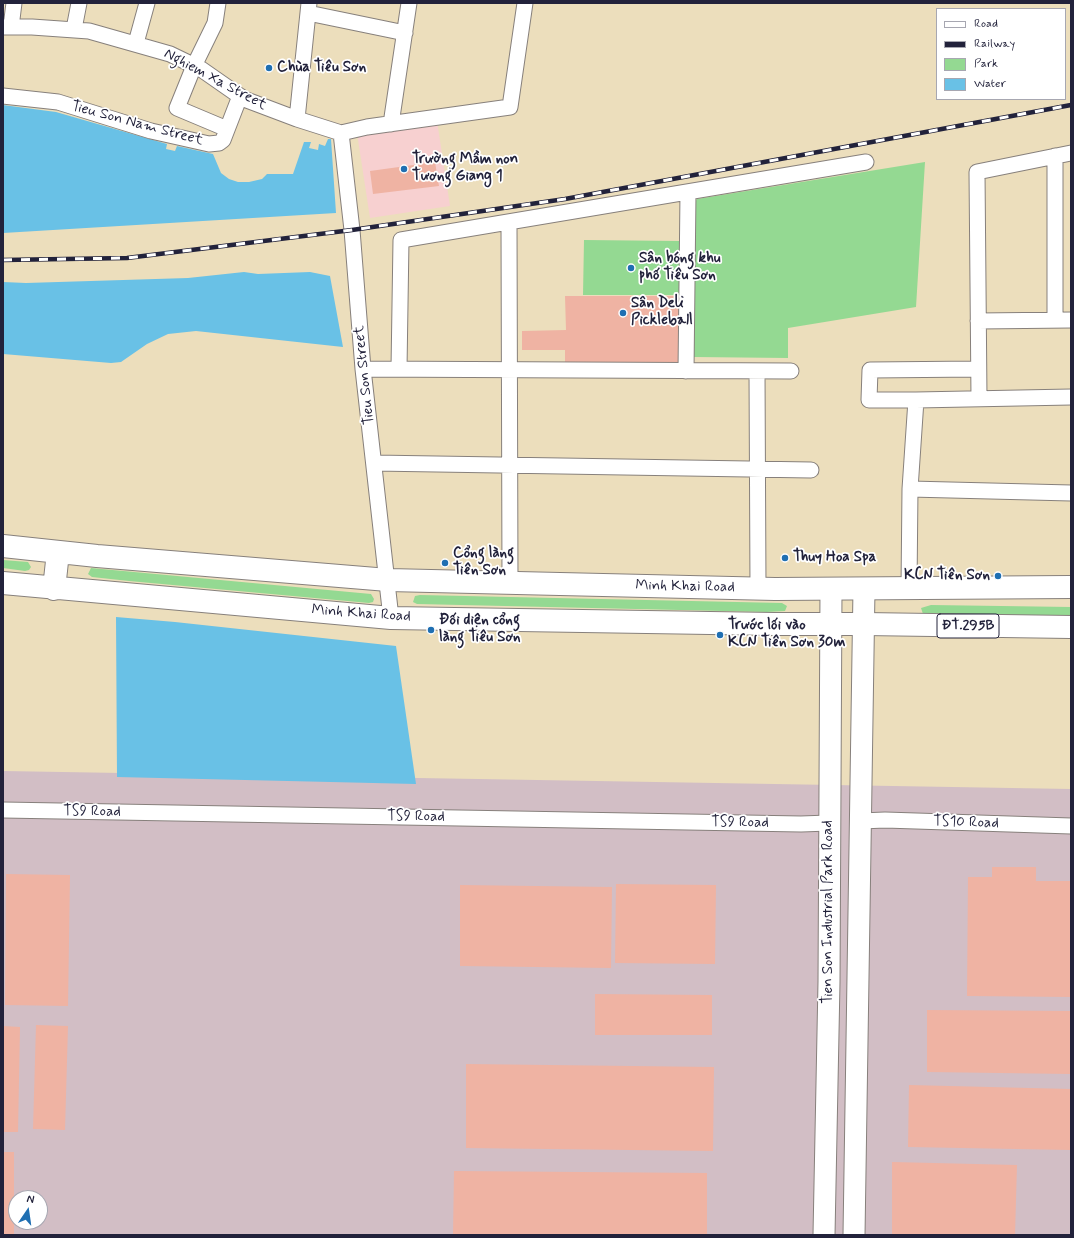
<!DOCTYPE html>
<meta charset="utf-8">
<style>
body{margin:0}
#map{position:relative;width:1074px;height:1238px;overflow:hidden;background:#ecdebc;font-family:Mynerve,sans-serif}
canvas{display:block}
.frame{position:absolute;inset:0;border:4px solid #22223b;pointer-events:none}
.legend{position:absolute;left:936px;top:8px;width:130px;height:92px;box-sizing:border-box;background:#fff;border:1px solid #a7a7b1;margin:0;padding:5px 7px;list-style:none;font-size:12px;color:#22223b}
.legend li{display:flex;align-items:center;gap:8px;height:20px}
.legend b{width:20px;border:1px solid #a7a7b1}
.north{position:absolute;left:8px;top:1190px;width:40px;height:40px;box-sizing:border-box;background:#fff;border:1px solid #a7a7b1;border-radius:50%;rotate:13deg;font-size:11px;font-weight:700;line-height:16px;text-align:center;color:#22223b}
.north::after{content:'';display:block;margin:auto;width:14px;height:18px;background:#1f6fb2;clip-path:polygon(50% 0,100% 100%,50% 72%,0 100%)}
</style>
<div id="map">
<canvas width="1074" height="1238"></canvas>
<div class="frame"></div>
<ul class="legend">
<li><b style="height:5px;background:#fff"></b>Road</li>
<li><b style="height:5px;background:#22223b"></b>Railway</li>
<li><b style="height:11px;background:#94d992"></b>Park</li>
<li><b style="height:11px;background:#69c1e6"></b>Water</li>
</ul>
<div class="north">N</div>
</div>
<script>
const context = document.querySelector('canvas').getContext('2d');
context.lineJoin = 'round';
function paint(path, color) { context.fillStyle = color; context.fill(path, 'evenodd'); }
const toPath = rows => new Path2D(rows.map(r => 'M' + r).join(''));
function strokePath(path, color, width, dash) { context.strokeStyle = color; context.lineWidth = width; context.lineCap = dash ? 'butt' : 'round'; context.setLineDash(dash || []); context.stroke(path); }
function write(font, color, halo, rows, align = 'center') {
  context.font = font + ' Mynerve,sans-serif'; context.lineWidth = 3.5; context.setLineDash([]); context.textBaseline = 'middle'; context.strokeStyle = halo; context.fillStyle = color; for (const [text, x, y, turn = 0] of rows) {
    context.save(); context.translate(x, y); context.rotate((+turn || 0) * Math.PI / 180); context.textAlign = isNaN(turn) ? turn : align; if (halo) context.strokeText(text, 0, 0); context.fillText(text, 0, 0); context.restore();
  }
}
paint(toPath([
 [437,121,450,206,370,218,357,133]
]), '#f7d0d0');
paint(toPath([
 [3,771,1071,789,1071,1235,3,1235],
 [16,1198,40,1198,40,1222,16,1222]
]), '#d2bec5');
paint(toPath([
 [925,162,916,307,788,328,788,358,694,357,694,204,697,199],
 [584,240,680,241,679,295,583,295],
 [3,560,28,562,31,567,29,570,25,571,3,568],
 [91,568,371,594,374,599,373,602,369,603,129,581,92,577,88,574],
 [420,595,782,603,787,606,785,611,767,612,417,604,413,602,415,596],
 [931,605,1071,607,1071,616,923,614,921,608]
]), '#94d992');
paint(toPath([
 [3,105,56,112,167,144,166,149,175,151,177,146,213,154,221,173,229,179,238,182,249,182,262,179,267,174,293,174,304,142,311,142,309,148,318,150,319,144,325,146,328,139,331,139,336,213,3,233],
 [244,272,258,274,310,272,330,276,343,347,196,331,168,334,147,344,121,362,111,363,3,354,3,282,26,283,188,278],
 [116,617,175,622,396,646,416,784,117,777]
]), '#69c1e6');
paint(toPath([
 [435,162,439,186,373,194,370,171],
 [565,296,680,296,680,365,565,364,565,350,522,350,522,331,566,330],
 [992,867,1036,867,1036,881,1071,881,1071,997,967,996,968,877,992,877],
 [6,874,70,875,68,1006,5,1005],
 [616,884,716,885,715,964,615,963],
 [460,885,612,887,611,968,460,966],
 [595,994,712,995,712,1035,595,1035],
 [927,1010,1071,1011,1071,1074,927,1072],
 [36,1025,68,1026,65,1130,33,1129],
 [3,1026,20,1027,18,1132,3,1132],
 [466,1064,714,1067,713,1151,466,1148],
 [909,1085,1071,1089,1071,1150,908,1147],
 [3,1152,14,1152,14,1235,3,1235],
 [892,1162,1017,1165,1015,1235,892,1235],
 [454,1171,707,1173,707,1235,453,1235]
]), '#efb3a3');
const minor = toPath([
 [218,3,215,23,194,66,177,108,227,129],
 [308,13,405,33],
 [3,27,32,27,89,31,170,54,201,69,244,99,297,119,341,133,367,127,510,107,525,3],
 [11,27,14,3],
 [74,29,79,3],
 [136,43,147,3],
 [3,96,58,102,151,131,209,144,219,143,223,140,240,96],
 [297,119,309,3],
 [391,124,409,3],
 [341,133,352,230,363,369,391,618],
 [509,224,510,584],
 [1055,320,1055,156],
 [978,321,1071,320],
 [363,369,791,371],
 [399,369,401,240,866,162],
 [686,371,688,193],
 [757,371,758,589],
 [979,398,977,172,1071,153],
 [916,400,869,400,870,370,978,369],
 [374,463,811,470],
 [910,489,1071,493],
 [909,588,910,489,916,400,1071,397],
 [3,810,801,824,829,823],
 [861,821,885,820,1071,826]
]);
const secondary = toPath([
 [824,1235,829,982,831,589],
 [854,1235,864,589]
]);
const primary = toPath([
 [3,546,97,556,388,580,775,589,1071,587],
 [3,583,391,618,774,624,864,624,1071,627],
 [54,589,58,552]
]);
strokePath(minor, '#87807c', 17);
strokePath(secondary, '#87807c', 23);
strokePath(primary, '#87807c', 24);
strokePath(minor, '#fff', 15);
strokePath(secondary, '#fff', 21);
strokePath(primary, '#fff', 22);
const rail = toPath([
 [3,260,127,258,352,230,565,199,1071,105]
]);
strokePath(rail, '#22223b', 4.5);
strokePath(rail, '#fff', 3, [9]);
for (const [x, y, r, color] of [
 [269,68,4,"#1f6fb2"],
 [404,169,4,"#1f6fb2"],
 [631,268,4,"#1f6fb2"],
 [623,313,4,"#1f6fb2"],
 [785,558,4,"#1f6fb2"],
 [445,563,4,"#1f6fb2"],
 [998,576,4,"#1f6fb2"],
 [431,630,4,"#1f6fb2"],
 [720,635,4,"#1f6fb2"]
]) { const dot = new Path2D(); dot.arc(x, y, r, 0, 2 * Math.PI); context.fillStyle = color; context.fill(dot); strokePath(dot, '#fff', 1.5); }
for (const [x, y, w] of [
 [968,626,62]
]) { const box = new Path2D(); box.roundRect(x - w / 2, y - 12, w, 24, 3); context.fillStyle = '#fff'; context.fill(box); strokePath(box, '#22223b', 1); }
write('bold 14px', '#22223b', null, [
 ["ĐT.295B",968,626]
]);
write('bold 15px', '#22223b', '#fff', [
 ["Chùa Tiêu Sơn",277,68],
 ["Trường Mầm non",412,160],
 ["Tương Giang 1",412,177],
 ["Sân bóng khu",639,259],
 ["phố Tiêu Sơn",639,276],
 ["Sân Deli",631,304],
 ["Pickleball",631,321],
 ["Cổng làng",453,554],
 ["Tiên Sơn",453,571],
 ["Thuy Hoa Spa",793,558],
 ["KCN Tiên Sơn",990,576,"right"],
 ["Đối diện cổng",439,621],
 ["làng Tiêu Sơn",439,638],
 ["Trước lối vào",728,626],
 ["KCN Tiên Sơn 30m",728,643]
], 'left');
write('15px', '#22223b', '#fff', [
 ["Nghiem Xa Street",215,80,28],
 ["Tieu Son Nam Street",137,124,15],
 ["Tieu Son Street",365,375,-96],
 ["Minh Khai Road",685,587,1],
 ["Minh Khai Road",361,614,4],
 ["TS9 Road",92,812,1],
 ["TS9 Road",416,817,1],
 ["TS9 Road",740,823,1],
 ["TS10 Road",966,823,2],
 ["Tien Son Industrial Park Road",829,912,-90]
]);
</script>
